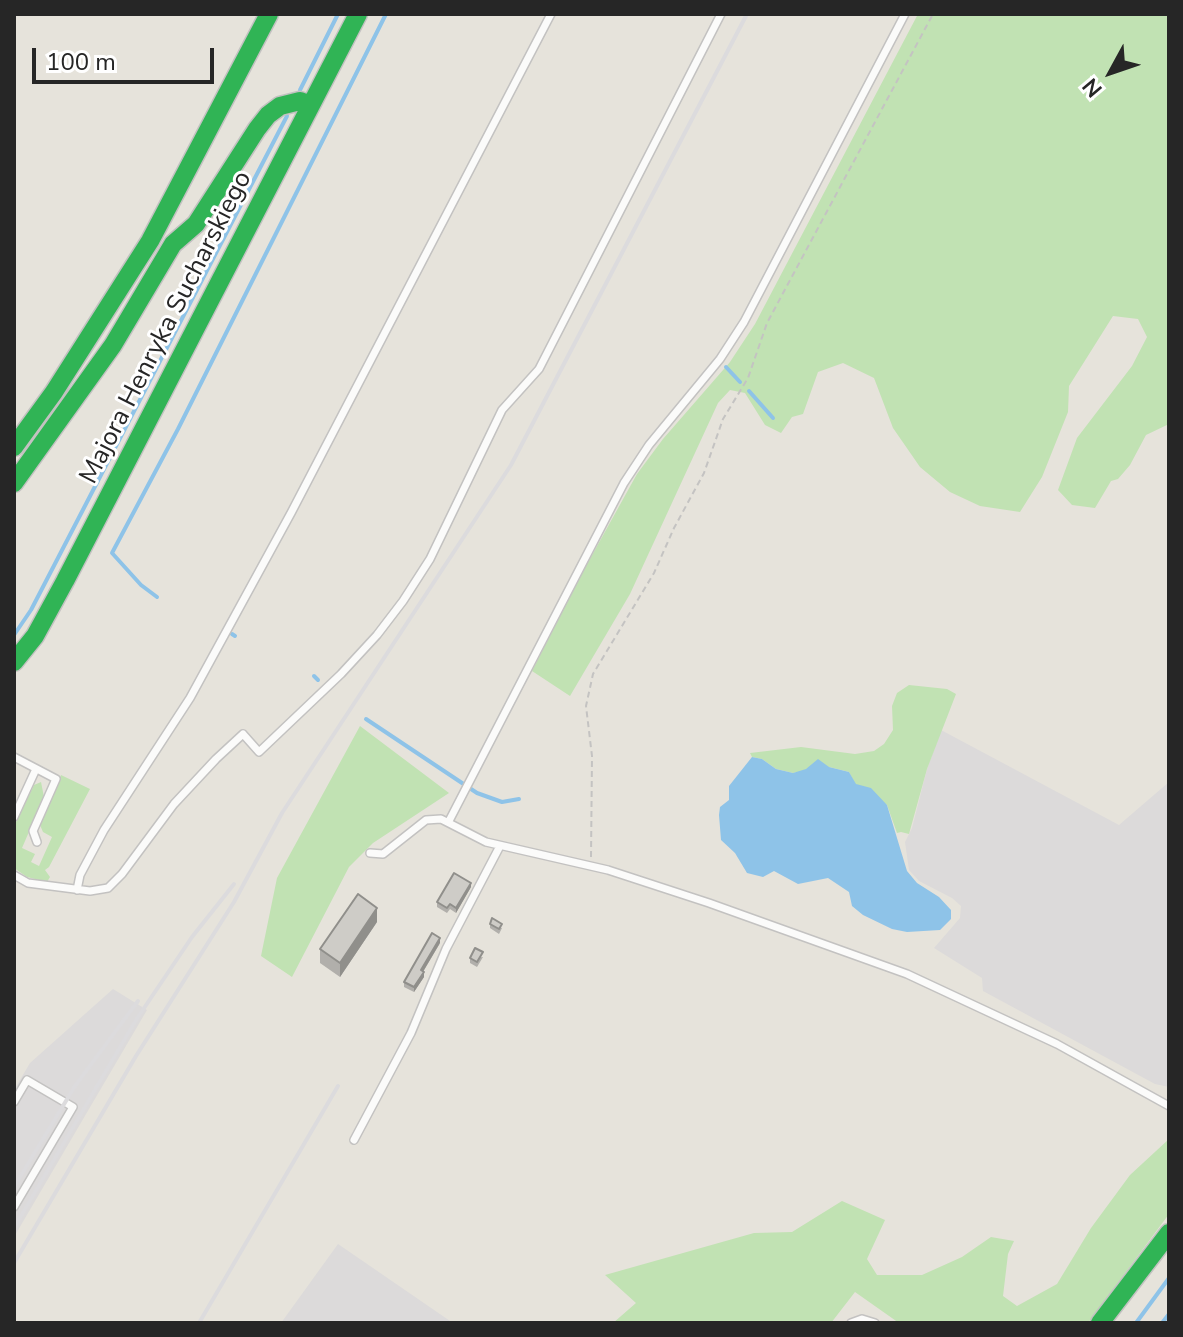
<!DOCTYPE html>
<style>
body{margin:0}
#map{position:relative;width:1183px;height:1337px;overflow:hidden;background:#e6e3db;font-family:"Nunito Sans",sans-serif}
canvas{display:block}
.frame{position:absolute;inset:0;border:16px solid #262626;pointer-events:none}
.north{position:absolute;left:1071px;top:32px;width:80px;height:80px;-webkit-text-stroke:6px #fff;paint-order:stroke;rotate:230deg;font-size:22px;font-weight:700;line-height:32px;text-align:center;color:#262626}
.north::after{content:'';display:block;margin:auto;width:28px;height:36px;background:#262626;clip-path:polygon(50% 0,100% 100%,50% 72%,0 100%)}
.scale{position:absolute;left:32px;top:48px;width:182px;height:36px;box-sizing:border-box;border:4px solid #262626;border-top:0;padding-left:10px;font-size:24px;line-height:28px;white-space:nowrap;color:#262626;-webkit-text-stroke:6px #fff;paint-order:stroke}
</style>
<div id="map">
<canvas width="1183" height="1337"></canvas>
<div class="frame"></div>
<div class="north">N</div>
<div class="scale">100 m</div>
</div>
<script>
const context = document.querySelector('canvas').getContext('2d');
context.lineJoin = 'round';
function paint(path, color) { context.fillStyle = color; context.fill(path, 'evenodd'); }
const toPath = rows => new Path2D(rows.map(r => 'M' + r).join(''));
function strokePath(path, color, width, dash) { context.strokeStyle = color; context.lineWidth = width; context.lineCap = dash ? 'butt' : 'round'; context.setLineDash(dash || []); context.stroke(path); }
function write(font, color, halo, rows, align = 'center') {
  context.font = font + ' "Nunito Sans",sans-serif'; context.lineWidth = 6; context.setLineDash([]); context.textBaseline = 'middle'; context.strokeStyle = halo; context.fillStyle = color; for (const [text, x, y, turn = 0] of rows) {
    context.save(); context.translate(x, y); context.rotate((+turn || 0) * Math.PI / 180); context.textAlign = isNaN(turn) ? turn : align; if (halo) context.strokeText(text, 0, 0); context.fillText(text, 0, 0); context.restore();
  }
}
paint(toPath([
 [941,730,1119,825,1169,782,1169,1087,1155,1084,983,991,982,978,934,948,960,918,961,906,952,898,919,881,909,870,905,842,912,828,927,769],
 [113,989,147,1010,14,1237,14,1090,30,1063],
 [338,1244,453,1323,281,1323]
]), '#dcdada');
paint(toPath([
 [918,14,1169,14,1169,424,1146,435,1130,465,1118,479,1111,481,1095,508,1072,505,1058,490,1077,438,1132,366,1147,337,1138,319,1113,316,1069,386,1068,412,1042,477,1020,512,980,506,950,492,920,467,893,428,874,378,843,363,818,372,803,414,792,417,781,433,765,425,745,393,730,390,718,403,630,594,570,696,532,671,581,575,637,474,663,439,730,362,755,324],
 [909,685,947,689,956,694,927,769,909,834,901,832,897,833,887,805,855,784,849,772,829,767,793,773,776,769,762,759,752,757,750,753,801,747,855,754,874,751,884,744,893,730,892,706,897,693],
 [360,726,449,793,373,843,349,867,292,977,261,956,277,878],
 [61,775,90,789,49,867,45,870,50,877,47,882,27,877,14,868,14,826,34,785,41,782,44,797,22,848,35,854,31,862,39,866,52,837,43,832,40,825],
 [1169,1139,1169,1214,1088,1323,899,1323,855,1292,831,1323,613,1323,636,1303,605,1275,754,1233,792,1232,842,1201,885,1220,867,1259,877,1275,922,1275,962,1257,991,1237,1014,1241,1008,1254,1003,1296,1017,1306,1057,1284,1091,1228,1130,1175]
]), '#c1e2b3');
paint(toPath([
 [752,757,762,759,776,769,793,773,806,769,818,759,829,767,849,772,856,784,871,788,887,805,907,871,917,883,939,897,951,910,951,919,940,930,907,932,892,929,863,915,852,906,849,892,828,878,798,884,774,871,763,877,747,873,735,853,721,840,719,815,720,807,729,800,729,786]
]), '#8ec3e8');
strokePath(toPath([
 [300,90,338,14],
 [726,367,740,382],
 [749,391,773,418],
 [157,597,141,585,112,553,178,429,386,14],
 [232,634,235,636],
 [14,635,31,610,287,116],
 [314,676,318,680],
 [366,719,477,793,502,802,519,799],
 [1136,1323,1169,1278],
 [1162,1323,1169,1314]
]), '#8ec3e8', 4);
const lane = toPath([
 [14,757,56,779,33,831,37,842],
 [14,817,36,769],
 [449,821,624,483,649,445,720,359,744,322,905,14],
 [370,853,383,854,426,820,441,819,486,842,608,870,709,903,907,974,1057,1044,1169,1106],
 [14,875,28,883,90,891,108,888,122,874,174,804,216,759,243,734,259,752,341,674,377,635,403,601,430,559,502,410,539,369,721,14],
 [77,890,80,875,104,830,190,698,291,513,551,14],
 [14,1102,27,1080,73,1107,14,1207],
 [354,1140,411,1033,446,949,500,846],
 [851,1323,862,1319,875,1323]
]);
const fast = toPath([
 [14,447,54,392,150,241,269,14],
 [14,483,113,345,173,244,196,224,257,129,268,115,280,106,300,101,311,105,358,14],
 [14,662,35,636,65,581,311,105],
 [1100,1323,1169,1233]
]);
strokePath(lane, '#c3c2c1', 10);
strokePath(fast, '#c3c2c1', 21);
strokePath(toPath([
 [591,857,592,756,586,706,593,674,654,573,674,528,704,473,723,419,748,378,767,323,933,14]
]), '#c4c3c2', 2, [6, 4]);
strokePath(lane, '#fbfbfa', 7);
strokePath(fast, '#30b455', 18);
strokePath(toPath([
 [14,1187,75,1086,138,1001],
 [14,1228,136,1020,192,937,234,884],
 [14,1263,136,1056,234,902,282,813,511,465,747,14],
 [199,1323,338,1086]
]), '#dcdbdd', 4);
paint(toPath([
 [471,887,456,913,450,909,447,913,437,907,437,902],
 [377,922,340,977,320,963,320,949],
 [490,924,502,928,499,934,490,928],
 [440,943,423,972,424,977,414,992,404,987,404,982],
 [483,957,477,967,470,963,470,958]
]), '#b1afab');
paint(toPath([
 [471,883,471,887,456,913,456,908],
 [377,908,377,922,340,977,340,963],
 [440,938,440,943,421,975,421,970],
 [424,972,424,977,414,992,414,987]
]), '#908f8b');
const building = toPath([
 [454,873,471,883,456,908,450,904,447,908,437,902,454,873],
 [358,894,377,908,340,963,320,949,358,894],
 [492,918,502,924,499,929,490,924,492,918],
 [432,933,440,938,421,970,424,972,414,987,404,982,432,933],
 [475,948,483,952,477,962,470,958,475,948]
]);
paint(building, '#ceccc7');
strokePath(building, '#908f8b', 2);
write('26px', '#262626', '#fff', [
 ["Majora Henryka Sucharskiego",167,328,-63]
]);
</script>
